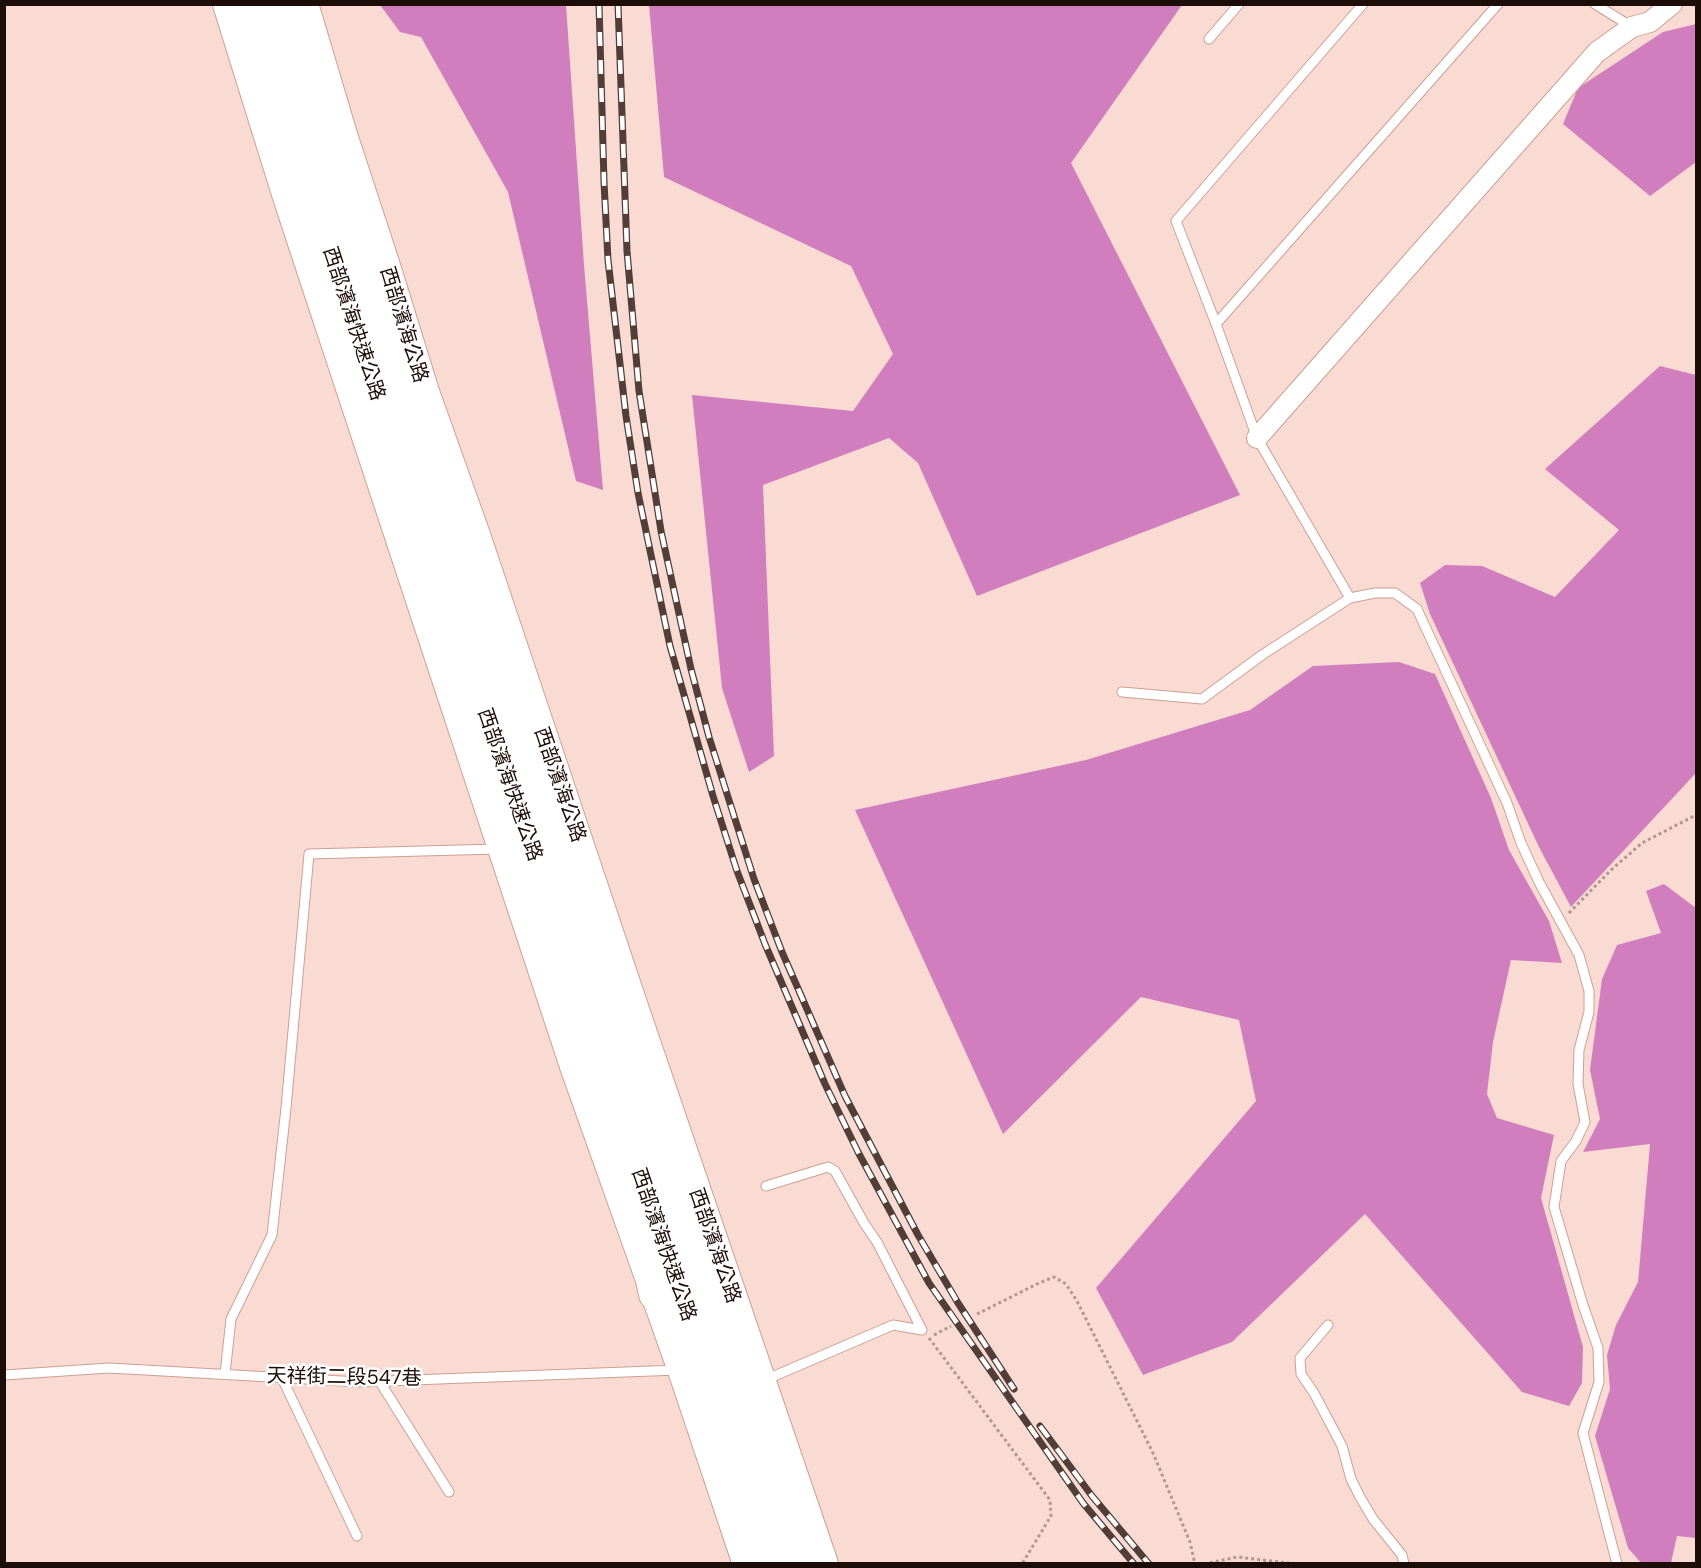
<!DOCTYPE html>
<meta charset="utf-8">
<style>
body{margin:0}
#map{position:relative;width:1701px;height:1568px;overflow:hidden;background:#f9dbd3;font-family:"DM Sans",sans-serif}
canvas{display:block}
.frame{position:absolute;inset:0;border:6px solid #1d0d08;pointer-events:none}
</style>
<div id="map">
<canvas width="1701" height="1568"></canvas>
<div class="frame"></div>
</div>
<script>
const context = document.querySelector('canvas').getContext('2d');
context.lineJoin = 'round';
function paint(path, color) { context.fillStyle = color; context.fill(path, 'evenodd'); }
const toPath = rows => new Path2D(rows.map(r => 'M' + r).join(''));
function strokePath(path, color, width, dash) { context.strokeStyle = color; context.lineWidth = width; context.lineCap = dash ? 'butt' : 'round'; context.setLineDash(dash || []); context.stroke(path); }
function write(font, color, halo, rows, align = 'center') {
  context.font = font + ' "DM Sans","Noto Sans TC",sans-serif'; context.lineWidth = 5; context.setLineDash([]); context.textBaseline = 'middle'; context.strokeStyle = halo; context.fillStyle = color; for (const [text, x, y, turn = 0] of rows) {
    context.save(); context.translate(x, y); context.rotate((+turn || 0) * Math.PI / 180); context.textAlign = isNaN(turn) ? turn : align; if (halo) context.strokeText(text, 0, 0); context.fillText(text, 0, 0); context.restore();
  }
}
paint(toPath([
 [380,5,566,5,584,265,603,490,576,481,508,192,421,37,400,32],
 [649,5,1182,5,1071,163,1240,495,977,596,918,463,889,438,763,485,774,756,749,772,722,688,692,395,853,411,893,354,851,266,664,177],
 [1696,24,1696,162,1650,196,1563,124,1578,88,1663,32],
 [1660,366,1696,375,1696,773,1571,907,1539,847,1430,614,1420,583,1445,565,1482,566,1555,597,1619,530,1545,469],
 [1399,662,1435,674,1491,798,1509,850,1549,921,1562,963,1511,960,1493,1042,1487,1094,1497,1118,1554,1135,1541,1198,1583,1347,1582,1383,1569,1406,1522,1392,1365,1214,1232,1342,1143,1375,1096,1288,1256,1101,1239,1020,1141,997,1003,1134,855,810,1086,760,1250,710,1313,666],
 [1664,884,1696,908,1696,1538,1677,1536,1671,1563,1642,1564,1628,1548,1595,1436,1610,1389,1607,1355,1616,1325,1638,1282,1650,1144,1583,1152,1600,1119,1590,1070,1602,979,1617,945,1661,933,1646,891]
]), '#d17ebe');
const service = toPath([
 [1595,4,1632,27],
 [1209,39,1239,4],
 [1216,324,1498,4],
 [1350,598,1257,438,1216,324,1176,221,1363,4],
 [1122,692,1202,699,1262,655,1350,598,1375,593,1395,593,1417,609,1507,803,1521,843,1539,882,1579,955,1589,991,1589,1012,1579,1050,1578,1084,1585,1122,1576,1141,1561,1161,1554,1207,1583,1305,1598,1348,1599,1382,1583,1433,1617,1564],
 [766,1186,828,1167,835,1171,864,1223,877,1242,922,1330],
 [1328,1325,1300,1358,1301,1374,1314,1393,1342,1446,1351,1479,1360,1497,1373,1519,1402,1555,1404,1564],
 [225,1374,231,1319,272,1235,286,1108,309,854,498,849],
 [4,1375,109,1368,360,1382,678,1370],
 [282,1378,357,1536],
 [765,1380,893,1325,922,1330],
 [380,1382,449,1492]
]);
const minor = toPath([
 [1257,438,1597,52,1632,27,1650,22,1672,4]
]);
const primary = toPath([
 [228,4,289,200,575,1066,683,1370,748,1564],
 [303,4,343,138,384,263,424,392,476,538,632,1004,823,1564]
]);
const trunk = toPath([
 [250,4,385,423,497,748,621,1126,672,1264,772,1564],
 [278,4,326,162,493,667,558,853,628,1064,799,1564],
 [642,1230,655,1294]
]);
strokePath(service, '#ce9f92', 11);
strokePath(minor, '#ce9f92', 22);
strokePath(primary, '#ce9f92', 32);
strokePath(trunk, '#ce9f92', 34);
strokePath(toPath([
 [1569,913,1611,870,1642,843,1696,815],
 [977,1314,1039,1283,1054,1277,1066,1284,1077,1301,1153,1453,1190,1542,1195,1564],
 [934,1335,951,1326],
 [929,1338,1050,1500,1051,1516,1022,1564],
 [1204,1564,1237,1557,1297,1564]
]), '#b19790', 3, [3, 3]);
strokePath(service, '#fff', 9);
strokePath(minor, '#fff', 20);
strokePath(primary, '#fff', 30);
strokePath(trunk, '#fff', 32);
const rail = toPath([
 [599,4,604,182,608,260,626,416,638,493,670,646,713,796,737,871,765,944,825,1084,858,1152,929,1283,1083,1503,1134,1564],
 [618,4,627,251,639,391,661,531,691,669,709,737,754,879,782,952,845,1096,918,1235,958,1303,1014,1389],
 [1040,1426,1092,1496,1149,1564]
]);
strokePath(rail, '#513e38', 7);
strokePath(rail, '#fff', 4.5, [14]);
write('20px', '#1d0d08', '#fff', [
 ["西部濱海快速公路",353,324,72],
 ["西部濱海公路",403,325,73],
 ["西部濱海快速公路",509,785,71],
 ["西部濱海公路",559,785,71],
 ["西部濱海快速公路",663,1245,71],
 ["西部濱海公路",714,1246,71],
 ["天祥街二段547巷",344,1378,1]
]);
</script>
